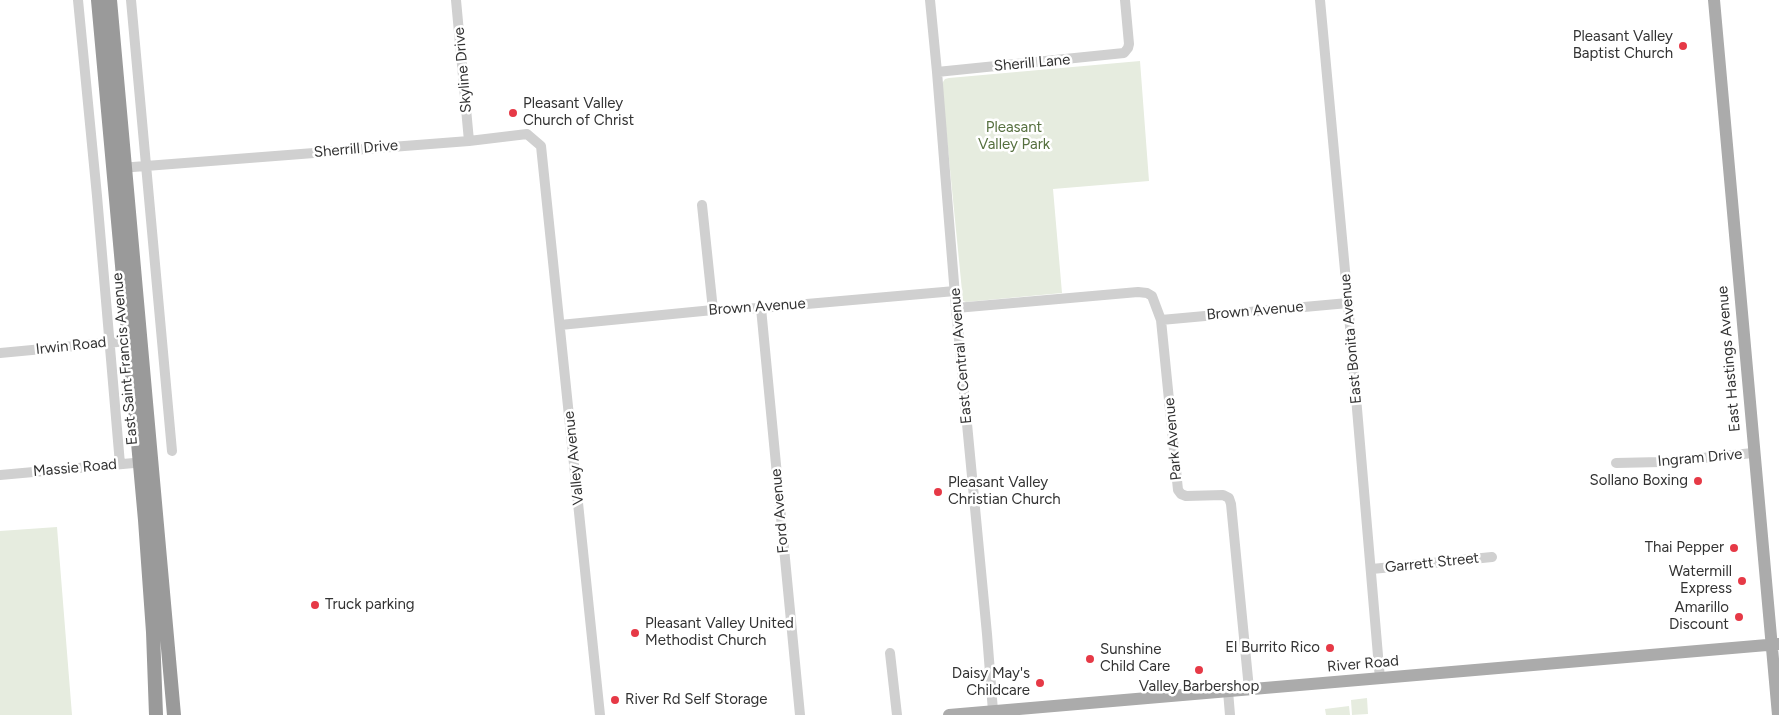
<!DOCTYPE html>
<style>
body{margin:0}
canvas{display:block;background:#fff}
</style>
<canvas width="1779" height="715"></canvas>
<script>
const context = document.querySelector('canvas').getContext('2d');
context.lineJoin = 'round';
function paint(path, color) { context.fillStyle = color; context.fill(path, 'evenodd'); }
const toPath = rows => new Path2D(rows.map(r => 'M' + r).join(''));
function strokePath(path, color, width, dash) { context.strokeStyle = color; context.lineWidth = width; context.lineCap = dash ? 'butt' : 'round'; context.setLineDash(dash || []); context.stroke(path); }
function write(font, color, halo, rows, align = 'center') {
  context.font = font + ' Figtree,sans-serif'; context.lineWidth = 5; context.setLineDash([]); context.textBaseline = 'middle'; context.strokeStyle = halo; context.fillStyle = color; for (const [text, x, y, turn = 0] of rows) {
    context.save(); context.translate(x, y); context.rotate((+turn || 0) * Math.PI / 180); context.textAlign = isNaN(turn) ? turn : align; if (halo) context.strokeText(text, 0, 0); context.fillText(text, 0, 0); context.restore();
  }
}
paint(toPath([
 [1140,61,1149,181,1053,189,1062,293,966,302,963,301,942,88,943,82,945,79,949,78],
 [57,527,72,715,0,715,0,531],
 [1367,698,1368,714,1352,715,1351,700],
 [1349,706,1350,715,1326,715,1325,709]
]), '#e6ecdf');
strokePath(toPath([
 [78,0,97,196,120,464],
 [131,0,172,451],
 [456,0,469,141],
 [930,0,937,72,956,308,987,634,993,711],
 [1320,0,1348,303,1380,679],
 [937,72,1124,53,1128,48,1129,44,1125,0],
 [120,168,469,141,527,134,541,146,600,715],
 [702,205,713,310],
 [761,308,800,715],
 [956,308,1138,292,1147,293,1152,296,1161,320,1178,490,1181,494,1186,496,1223,495,1229,498,1231,504,1249,689],
 [1161,320,1348,303],
 [560,325,713,310,761,308,955,291],
 [0,353,128,341,134,337],
 [1616,463,1661,462,1753,453],
 [0,475,145,462],
 [1372,569,1492,557],
 [890,653,897,715],
 [1228,691,1230,715]
]), '#d0d0d0', 10);
strokePath(toPath([
 [1714,0,1778,715],
 [949,715,1779,644]
]), '#ababab', 12);
strokePath(toPath([
 [98,0,145,520,153,632,156,715],
 [110,0,174,715]
]), '#9a9a9a', 14);
for (const [x, y, r, color] of [
 [1683,46,5,"#e63946"],
 [513,113,5,"#e63946"],
 [1698,481,5,"#e63946"],
 [938,492,5,"#e63946"],
 [1734,548,5,"#e63946"],
 [1742,581,5,"#e63946"],
 [315,605,5,"#e63946"],
 [1739,617,5,"#e63946"],
 [635,633,5,"#e63946"],
 [1330,648,5,"#e63946"],
 [1090,659,5,"#e63946"],
 [1199,670,5,"#e63946"],
 [1040,683,5,"#e63946"],
 [615,700,5,"#e63946"]
]) { const dot = new Path2D(); dot.arc(x, y, r, 0, 2 * Math.PI); context.fillStyle = color; context.fill(dot); strokePath(dot, '#fff', 2); }
write('15px', '#333', '#fff', [
 ["Pleasant Valley",1673,37],
 ["Baptist Church",1673,54],
 ["Pleasant Valley",523,104,"left"],
 ["Church of Christ",523,121,"left"],
 ["Sollano Boxing",1688,481],
 ["Pleasant Valley",948,483,"left"],
 ["Christian Church",948,500,"left"],
 ["Thai Pepper",1724,548],
 ["Watermill",1732,572],
 ["Express",1732,589],
 ["Truck parking",325,605,"left"],
 ["Amarillo",1729,608],
 ["Discount",1729,625],
 ["Pleasant Valley United",645,624,"left"],
 ["Methodist Church",645,641,"left"],
 ["El Burrito Rico",1320,648],
 ["Sunshine",1100,650,"left"],
 ["Child Care",1100,667,"left"],
 ["Daisy May's",1030,674],
 ["Childcare",1030,691],
 ["Valley Barbershop",1199,687,"center"],
 ["River Rd Self Storage",625,700,"left"]
], 'right');
write('15px', '#333', '#fff', [
 ["Sherill Lane",1032,63,-5],
 ["Skyline Drive",463,70,-95],
 ["Sherrill Drive",356,149,-5],
 ["Brown Avenue",757,307,-4],
 ["Brown Avenue",1255,311,-5],
 ["East Bonita Avenue",1351,339,-95],
 ["Irwin Road",71,346,-6],
 ["East Central Avenue",961,356,-95],
 ["East Saint Francis Avenue",125,359,-95],
 ["East Hastings Avenue",1729,359,-95],
 ["Park Avenue",1173,439,-95],
 ["Valley Avenue",574,458,-96],
 ["Ingram Drive",1700,458,-5],
 ["Massie Road",75,468,-5],
 ["Ford Avenue",780,511,-95],
 ["Garrett Street",1432,563,-6],
 ["River Road",1363,664,-5]
]);
write('15px', '#56703f', '#fff', [
 ["Pleasant",1014,128],
 ["Valley Park",1014,145]
]);
</script>
